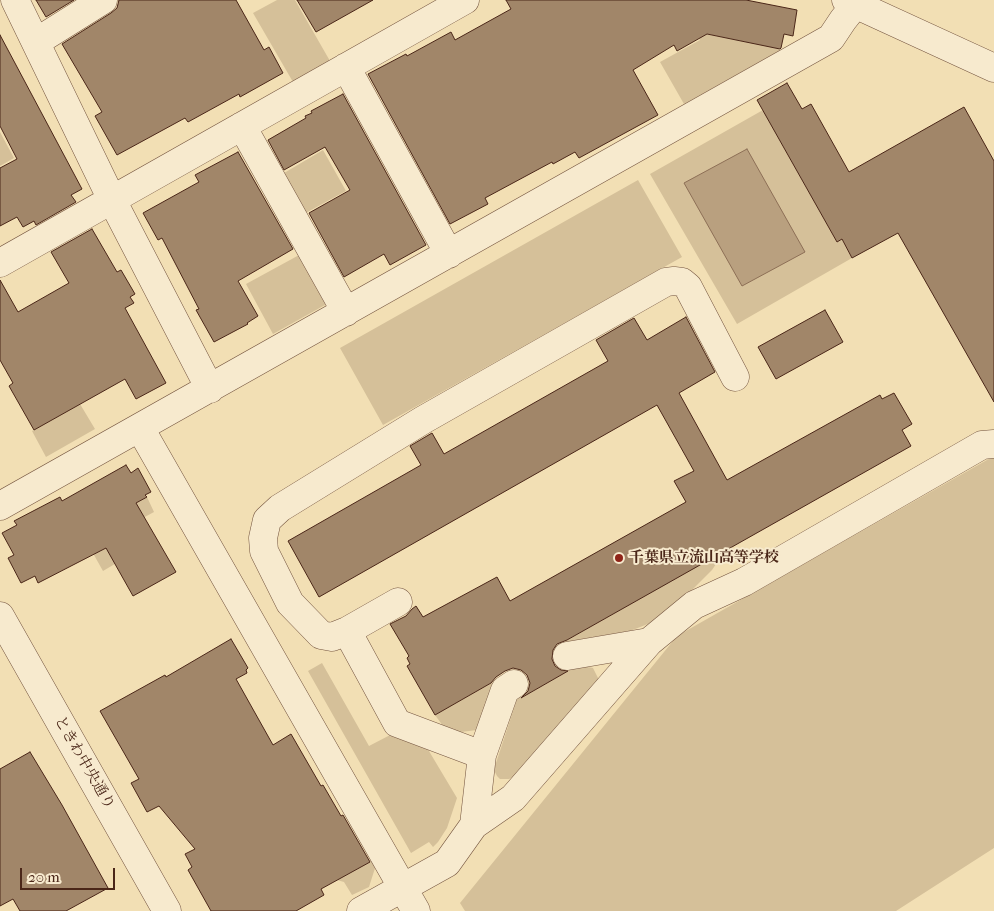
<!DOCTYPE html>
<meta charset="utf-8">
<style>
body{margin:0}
#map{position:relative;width:994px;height:911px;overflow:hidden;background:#f2dfb4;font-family:"IM FELL French Canon",serif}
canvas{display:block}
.scale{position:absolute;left:20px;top:868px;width:95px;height:22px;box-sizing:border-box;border:2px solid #4a2618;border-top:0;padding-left:6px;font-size:15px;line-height:18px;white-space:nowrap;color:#4a2618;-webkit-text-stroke:4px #f7eace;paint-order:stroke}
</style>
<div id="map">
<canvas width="994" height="911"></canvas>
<div class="scale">20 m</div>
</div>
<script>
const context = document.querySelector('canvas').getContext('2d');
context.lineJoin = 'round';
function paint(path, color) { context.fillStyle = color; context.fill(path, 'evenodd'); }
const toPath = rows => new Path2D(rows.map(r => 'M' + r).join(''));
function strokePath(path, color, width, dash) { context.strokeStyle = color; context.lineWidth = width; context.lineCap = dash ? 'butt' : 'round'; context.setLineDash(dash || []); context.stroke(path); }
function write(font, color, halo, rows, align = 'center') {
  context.font = font + ' "IM FELL French Canon","Noto Serif JP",serif'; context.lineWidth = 4; context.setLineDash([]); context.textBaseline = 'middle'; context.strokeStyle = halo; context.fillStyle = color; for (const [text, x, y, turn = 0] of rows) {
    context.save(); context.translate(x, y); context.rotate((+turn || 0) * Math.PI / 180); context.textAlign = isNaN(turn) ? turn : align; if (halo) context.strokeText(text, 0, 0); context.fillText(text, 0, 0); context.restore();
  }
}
paint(toPath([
 [277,0,295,0,330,61,293,82,253,13],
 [679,2,700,33,747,42,756,42,780,46,779,51,684,104,660,62,700,40],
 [763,110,837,242,842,239,852,258,737,324,650,174],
 [0,132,14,158,0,166],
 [323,150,346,191,302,215,279,176],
 [638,180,682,257,383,425,340,348],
 [301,254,327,296,325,305,273,334,246,284],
 [80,404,95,429,46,457,32,431],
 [994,456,994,848,896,911,465,911,460,903,677,636],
 [147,497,154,512,128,526,140,549,103,571,81,532,101,523],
 [715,556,718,561,712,570,683,599,653,622,630,631,564,642],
 [322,663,369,746,394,733,420,736,457,798,447,828,438,842,433,847,429,842,411,853,308,671],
 [572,667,588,667,593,668,598,678,598,681,515,776,509,779,500,779,497,776,495,772,495,766,517,699,520,696,522,698,573,668],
 [495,681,477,730,461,732,450,731,443,726,435,715],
 [373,860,376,865,369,887,352,895,344,882,337,880]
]), '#d5c099');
const water = toPath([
 [747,149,805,252,742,286,684,183,747,149]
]);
paint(water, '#b9a07f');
strokePath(water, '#8d6f56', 1);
const building = toPath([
 [36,0,74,0,46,17,36,0],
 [119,0,236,0,264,50,269,47,283,73,240,97,239,94,188,122,185,118,117,155,95,116,102,112,62,44,111,13,117,8,119,0],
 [297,0,373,0,316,32,297,0],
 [506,0,746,0,797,10,793,36,784,34,781,48,780,49,707,34,677,51,674,45,633,70,658,115,579,158,575,152,553,164,552,162,485,198,488,204,450,224,368,74,406,54,407,56,451,32,455,40,511,9,506,0],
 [0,35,82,189,71,195,76,202,36,225,34,221,23,227,17,217,0,226,0,168,17,159,0,126,0,35],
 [787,83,802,109,811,104,849,172,964,107,994,161,994,402,898,233,852,258,842,239,837,242,757,100,787,83],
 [343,94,426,245,390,265,384,254,344,277,309,213,350,190,325,147,284,170,268,140,306,118,305,116,312,113,311,111,343,94],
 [238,152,293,249,238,281,258,316,247,323,248,324,214,342,196,310,199,309,162,238,158,240,143,213,199,182,195,175,238,152],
 [92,229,117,272,121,270,135,294,130,297,134,303,125,308,166,383,136,399,125,379,34,430,9,386,13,383,0,360,0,280,18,312,69,283,51,252,92,229],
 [825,310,843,342,776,379,758,347,825,310],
 [686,317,715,372,679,393,727,480,880,395,882,399,894,393,912,424,902,430,911,446,567,640,557,644,553,650,552,659,555,666,561,670,568,671,521,698,528,691,530,683,527,675,521,670,513,668,505,671,496,677,491,683,435,715,407,666,410,664,407,658,409,656,390,624,406,616,412,609,416,606,423,617,497,577,510,601,686,502,674,481,694,471,657,405,319,597,288,541,421,465,410,446,432,433,444,454,608,361,596,340,634,318,647,340,686,317],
 [126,465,131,473,138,468,151,492,145,495,147,497,136,503,176,572,133,596,106,548,38,583,35,576,21,583,8,558,14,555,2,533,17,525,14,521,60,497,62,501,126,465],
 [231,639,248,668,246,670,247,673,236,679,273,745,291,734,321,786,323,785,341,816,343,815,370,862,321,889,324,895,296,911,211,911,188,870,192,867,185,854,195,849,159,806,147,812,131,783,139,779,100,711,165,675,166,677,231,639],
 [30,752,62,805,108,888,66,911,20,911,13,899,0,906,0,769,30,752]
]);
paint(building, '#a18669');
strokePath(building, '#4a2618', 1);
const minor = toPath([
 [15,0,112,200,210,389],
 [846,0,994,68],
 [36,42,103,0],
 [346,67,449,254],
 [242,126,346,312],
 [0,263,465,0],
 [140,428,416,911],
 [0,506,831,38,843,20,859,0],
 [0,616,167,911],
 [347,631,332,637,321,635,290,603,264,551,263,538,267,520,280,508,423,420,666,282,674,281,682,282,688,287,735,377],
 [567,656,649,642],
 [482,755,505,690,514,684],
 [474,825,513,798,649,642,694,605,744,582,982,445,994,444],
 [361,911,447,863,474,825,482,755,397,723,347,631,398,602]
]);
strokePath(minor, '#74543f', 29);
strokePath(minor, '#f7eace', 28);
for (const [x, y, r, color] of [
 [619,558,5,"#8f2418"]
]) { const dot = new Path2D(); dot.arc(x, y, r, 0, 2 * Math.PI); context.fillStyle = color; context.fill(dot); strokePath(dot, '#f7eace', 2); }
write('bold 15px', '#4a2618', '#f7eace', [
 ["千葉県立流山高等学校",629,558]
], 'left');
write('15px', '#4a2618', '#f7eace', [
 ["ときわ中央通り",84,763,60]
]);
</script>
